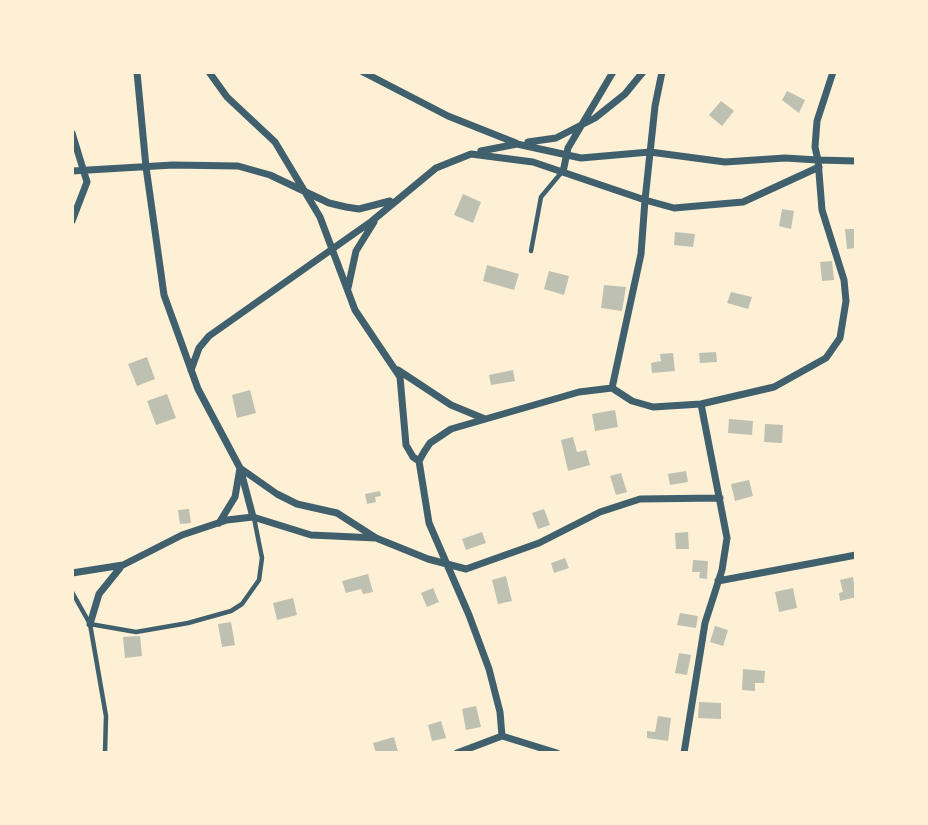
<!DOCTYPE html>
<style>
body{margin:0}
#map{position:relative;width:928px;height:825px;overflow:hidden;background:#fdf0d5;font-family:Arial,sans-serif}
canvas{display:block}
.frame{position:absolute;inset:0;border:74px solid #fdf0d5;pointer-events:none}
</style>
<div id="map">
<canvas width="928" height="825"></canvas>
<div class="frame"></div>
</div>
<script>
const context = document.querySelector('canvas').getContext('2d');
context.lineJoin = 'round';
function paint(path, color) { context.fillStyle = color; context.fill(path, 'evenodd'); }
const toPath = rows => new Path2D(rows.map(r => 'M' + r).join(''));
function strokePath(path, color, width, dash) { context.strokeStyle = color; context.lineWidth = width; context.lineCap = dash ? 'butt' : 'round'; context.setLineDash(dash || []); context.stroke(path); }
paint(toPath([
 [787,91,805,100,799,113,782,100],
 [721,101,734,111,722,126,709,115],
 [463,194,481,202,473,223,454,215],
 [782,209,794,211,791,229,779,226],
 [845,229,856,229,856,248,847,249],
 [675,232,695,234,693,247,674,245],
 [832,261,834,280,822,281,820,262],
 [487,265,519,274,514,290,483,281],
 [549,271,569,276,564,295,544,289],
 [604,285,626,287,622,311,601,308],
 [731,292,752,297,748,309,727,303],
 [716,352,717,362,700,363,699,353],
 [673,353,675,371,652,373,651,363,661,361,660,354],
 [147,357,155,379,137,386,128,364],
 [513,370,515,381,491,385,489,375],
 [250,390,256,413,237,418,232,395],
 [167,394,176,418,156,425,147,401],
 [615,410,618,427,595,431,592,414],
 [729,419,753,421,752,435,728,433],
 [765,424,783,425,782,443,764,442],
 [573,437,577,452,586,450,590,465,568,471,561,440],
 [686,471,688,482,670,485,668,474],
 [621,473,627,492,616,495,610,476],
 [749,480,753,496,735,501,731,484],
 [380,491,381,496,375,497,376,502,367,504,365,494],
 [189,509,191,523,180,524,178,510],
 [544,509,550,525,538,529,532,513],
 [482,532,486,543,466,550,462,539],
 [688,532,689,549,676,549,675,533],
 [565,558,569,568,554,573,551,563],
 [693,560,708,561,707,579,699,578,700,572,692,572],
 [368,574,373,592,363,594,361,589,346,593,342,581],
 [506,576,512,601,498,604,492,580],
 [853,577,856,597,840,601,839,593,843,592,840,580],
 [433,588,439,602,427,607,421,593],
 [793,588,797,608,779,612,775,592],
 [293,598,297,615,277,620,273,603],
 [680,613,698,616,696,628,677,625],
 [231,622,235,645,222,647,218,624],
 [715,626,728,630,723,646,710,642],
 [140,636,142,656,125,658,123,637],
 [679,653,691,655,687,675,675,673],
 [743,669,765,671,764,683,755,683,755,691,742,690],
 [699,702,721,703,721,719,698,718],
 [476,706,481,727,466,730,462,709],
 [658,716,671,718,668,741,647,738,647,731,655,732],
 [441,721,446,738,432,741,428,725],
 [394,737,398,752,376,753,373,743]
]), '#bec0b2');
strokePath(toPath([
 [531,251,541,197,561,173],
 [72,592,90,624,106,716,105,753],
 [90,624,136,632,188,623,231,611,242,604,259,580,262,558,254,518]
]), '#3f606c', 4.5);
strokePath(toPath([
 [137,72,146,167,164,295,198,389,240,468,253,517],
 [209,72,227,97,275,142,320,217,355,310,400,377,406,445,413,457,419,461],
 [363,72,448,116,516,143],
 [72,133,87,182,72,221],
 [528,142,556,138,595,118,625,94,643,72],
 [481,151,517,144,581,158,650,152,725,162,785,158,818,160,815,147,817,121,833,72],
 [72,171,173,165,238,166,270,175,329,203,346,207,359,209,390,201],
 [563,172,568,148,613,72],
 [348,288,356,251,374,222],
 [191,370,199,348,209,336,372,221,436,168,471,154,533,162,645,200,655,106,662,72],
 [398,370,451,405,485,419],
 [612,388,632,401,653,407,701,404,774,387,826,358,840,338,846,301,844,280,822,210,818,160,856,161],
 [219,523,235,497,240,468,277,494,297,504,337,513,376,538],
 [72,573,123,565,182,535,227,520,253,517,311,535,376,538,428,559,466,569,539,543,600,512,640,499,720,498],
 [718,581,856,555],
 [90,624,99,594,120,568],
 [502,736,500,712,489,669,469,615,429,523,419,461,424,452,430,443,451,429,579,392,612,388,641,254,645,200,674,208,743,202,819,167],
 [457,753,502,736,557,753],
 [684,753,705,623,722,570,727,538,701,404]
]), '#3f606c', 7);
</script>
